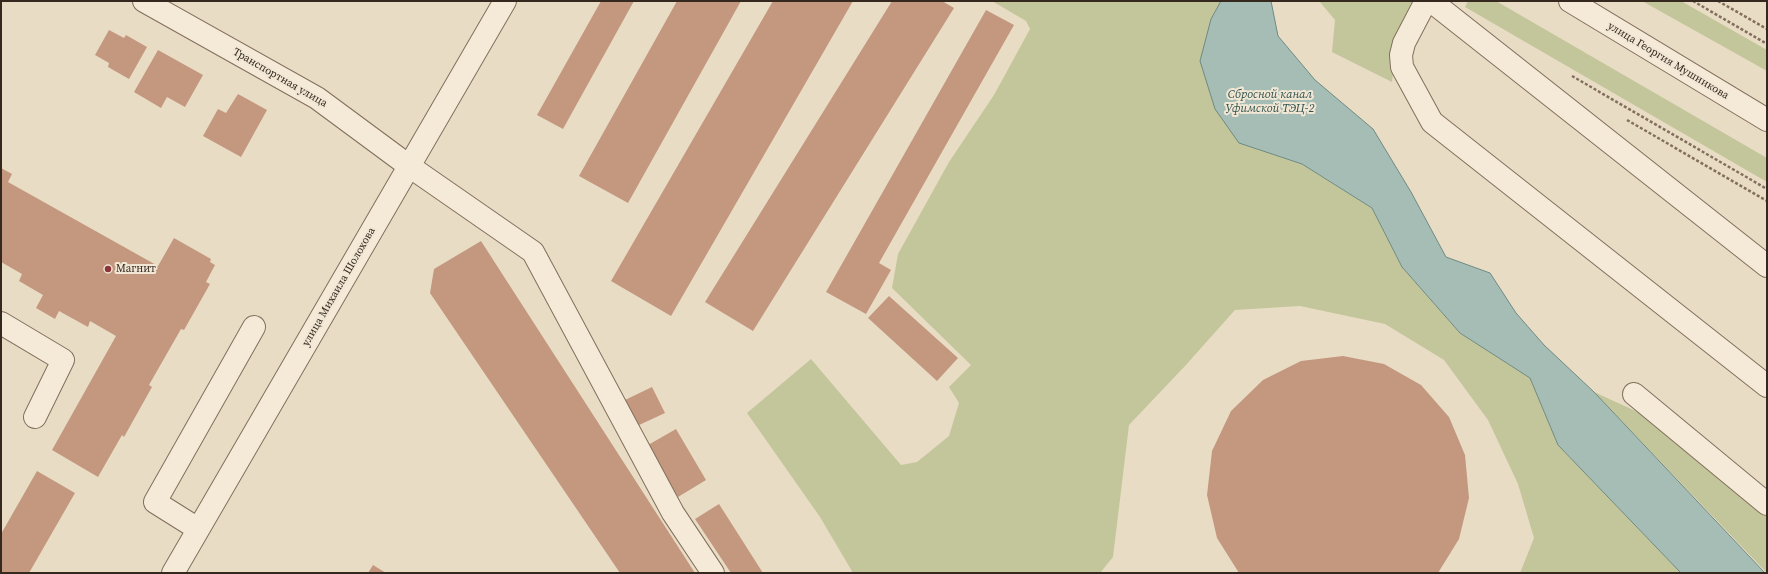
<!DOCTYPE html>
<meta charset="utf-8">
<style>
body{margin:0}
#map{position:relative;width:1768px;height:574px;overflow:hidden;background:#e9dcc5;font-family:"Source Serif 4",serif}
canvas{display:block}
.frame{position:absolute;inset:0;border:2px solid #34281f;pointer-events:none}
</style>
<div id="map">
<canvas width="1768" height="574"></canvas>
<div class="frame"></div>
</div>
<script>
const context = document.querySelector('canvas').getContext('2d');
context.lineJoin = 'round';
function paint(path, color) { context.fillStyle = color; context.fill(path, 'evenodd'); }
const toPath = rows => new Path2D(rows.map(r => 'M' + r).join(''));
function strokePath(path, color, width, dash) { context.strokeStyle = color; context.lineWidth = width; context.lineCap = dash ? 'butt' : 'round'; context.setLineDash(dash || []); context.stroke(path); }
function write(font, color, halo, rows, align = 'center') {
  context.font = font + ' "Source Serif 4",serif'; context.lineWidth = 4; context.setLineDash([]); context.textBaseline = 'middle'; context.strokeStyle = halo; context.fillStyle = color; for (const [text, x, y, turn = 0] of rows) {
    context.save(); context.translate(x, y); context.rotate((+turn || 0) * Math.PI / 180); context.textAlign = isNaN(turn) ? turn : align; if (halo) context.strokeText(text, 0, 0); context.fillText(text, 0, 0); context.restore();
  }
}
paint(toPath([
 [992,1,1221,1,1211,19,1272,154,1302,164,1372,208,1402,267,1460,333,1530,378,1558,445,1681,573,1520,573,1534,538,1518,484,1488,420,1444,360,1385,324,1300,306,1235,310,1185,366,1129,425,1113,557,1100,573,853,573,820,517,747,413,811,359,901,465,917,462,949,436,959,403,949,387,971,365,892,288,898,254,949,162,994,95,1030,29,1026,21],
 [1319,1,1413,1,1398,35,1392,82,1332,52,1335,20],
 [1468,1,1496,1,1767,158,1767,182,1465,7],
 [1642,1,1681,1,1767,50,1767,71],
 [1594,392,1651,418,1767,494,1767,573]
]), '#c3c69a');
const water = toPath([
 [1221,1,1271,1,1278,36,1315,80,1373,129,1411,192,1446,257,1490,273,1516,313,1544,345,1594,392,1765,573,1681,573,1558,445,1530,378,1460,333,1402,267,1372,208,1302,164,1239,143,1215,109,1200,61,1211,19,1221,1]
]);
paint(water, '#a6bdb5');
strokePath(water, '#6e8a82', 1);
paint(toPath([
 [601,1,634,1,563,129,537,115],
 [677,1,741,1,628,203,579,176],
 [773,1,853,1,671,316,611,281],
 [892,1,942,1,954,8,753,331,705,302],
 [986,10,1014,25,879,263,891,270,866,314,826,292],
 [109,30,124,38,126,35,147,47,129,79,108,67,109,63,95,55],
 [158,50,203,75,185,107,167,97,161,108,134,92],
 [238,94,267,110,241,157,203,136,218,109,226,113],
 [1,168,12,174,8,182,158,266,174,238,211,259,210,262,215,265,206,282,210,284,184,330,181,329,149,385,152,387,124,437,122,435,98,477,52,450,116,336,90,321,88,327,59,311,55,319,36,308,43,295,19,281,22,274,1,262],
 [481,241,695,573,620,573,430,293,434,269],
 [889,296,958,358,937,381,868,318],
 [1343,356,1384,364,1421,385,1449,417,1465,455,1469,498,1459,539,1438,573,1239,573,1217,538,1207,495,1212,451,1231,411,1263,380,1301,361],
 [652,387,665,413,637,426,625,400],
 [676,429,706,480,678,497,648,445],
 [37,471,75,493,29,573,1,573,1,534],
 [719,504,763,573,731,573,695,519],
 [373,565,386,573,368,573]
]), '#c3987f');
const minor = toPath([
 [144,1,317,98,409,166,533,252,673,513,713,573],
 [1426,1,1404,43,1401,55,1402,67,1432,122,1767,386],
 [1431,1,1767,266],
 [1570,1,1767,120],
 [1,323,63,360,35,417],
 [1634,394,1767,504],
 [198,529,155,502,254,327],
 [173,573,505,1]
]);
strokePath(minor, '#826f5d', 24);
strokePath(toPath([
 [1693,1,1767,44],
 [1718,1,1767,29],
 [1572,76,1767,189],
 [1627,120,1767,201]
]), '#826f5d', 2.5, [3, 2]);
strokePath(minor, '#f5ead8', 22);
for (const [x, y, r, color] of [
 [108,269,4,"#8b3439"]
]) { const dot = new Path2D(); dot.arc(x, y, r, 0, 2 * Math.PI); context.fillStyle = color; context.fill(dot); strokePath(dot, '#f1e7d4', 1.5); }
write('11px', '#34281f', '#f1e7d4', [
 ["улица Георгия Мушникова",1668,61,31],
 ["Транспортная улица",280,78,30],
 ["улица Михаила Шолохова",339,287,-60]
]);
write('11px', '#34281f', '#f1e7d4', [
 ["Магнит",116,269]
], 'left');
write('italic 12px', '#30524e', '#f1e7d4', [
 ["Сбросной канал",1270,95],
 ["Уфимской ТЭЦ-2",1270,109]
]);
</script>
